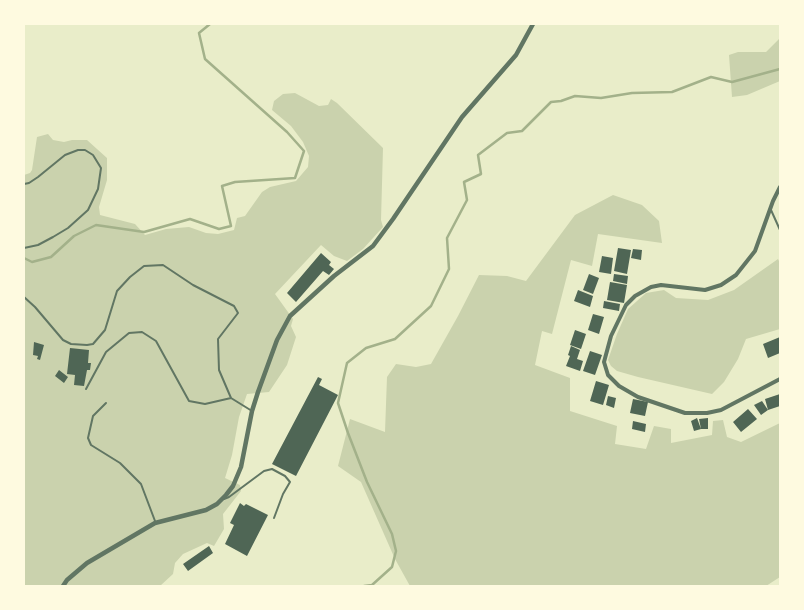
<!DOCTYPE html>
<style>
body{margin:0}
#map{position:relative;width:804px;height:610px;overflow:hidden;background:#e9edc9;font-family:Lato,sans-serif}
canvas{display:block}
.frame{position:absolute;inset:0;border:25px solid #fefae0;pointer-events:none}
</style>
<div id="map">
<canvas width="804" height="610"></canvas>
<div class="frame"></div>
</div>
<script>
const context = document.querySelector('canvas').getContext('2d');
context.lineJoin = 'round';
function paint(path, color) { context.fillStyle = color; context.fill(path, 'evenodd'); }
const toPath = rows => new Path2D(rows.map(r => 'M' + r).join(''));
function strokePath(path, color, width, dash) { context.strokeStyle = color; context.lineWidth = width; context.lineCap = dash ? 'butt' : 'round'; context.setLineDash(dash || []); context.stroke(path); }
paint(toPath([
 [780,31,780,81,747,95,732,97,729,55,738,52,766,52,779,39],
 [295,93,319,106,328,105,331,99,337,103,383,148,381,220,383,227,363,249,347,261,334,256,321,245,275,294,293,319,291,326,296,337,287,365,269,392,247,394,239,417,232,455,225,478,240,485,241,491,223,514,224,529,214,546,207,543,183,554,175,563,173,574,160,586,24,586,24,175,30,173,32,170,37,137,48,134,53,140,64,142,72,140,87,140,107,158,107,180,99,207,100,215,135,224,145,235,166,229,189,227,206,233,218,234,234,230,237,218,245,216,262,192,270,187,296,181,308,167,309,156,303,142,291,126,272,110,274,101,283,94],
 [613,195,642,205,659,221,662,243,598,234,592,266,571,260,552,334,542,331,535,365,570,378,570,411,617,426,615,444,646,449,654,426,671,429,671,443,712,435,713,421,723,420,727,437,741,442,780,423,780,577,766,586,410,586,395,559,361,482,338,466,350,419,385,432,387,377,396,364,416,367,431,364,458,316,479,275,507,276,526,281,575,215],
 [778,259,780,263,780,329,746,339,738,359,724,382,712,394,638,377,617,371,611,366,608,360,617,334,628,309,646,293,664,290,676,298,708,300,734,290]
]), '#cad2ad');
strokePath(toPath([
 [24,258,32,262,51,257,74,236,96,225,144,232,190,219,219,229,231,226,222,186,235,182,295,178,304,151,287,132,205,59,199,33,210,24],
 [364,586,372,585,392,567,396,551,392,534,367,482,348,433,338,403,347,363,366,348,395,339,431,306,449,269,447,238,467,200,464,182,481,174,478,155,507,133,522,131,551,102,561,101,575,96,601,98,632,93,672,92,711,77,732,82,780,69]
]), '#a3b18a', 2.5);
paint(toPath([
 [618,248,631,250,627,274,614,271],
 [633,249,642,250,641,260,631,258],
 [321,253,331,262,329,265,334,269,329,275,323,271,296,302,287,293],
 [602,256,613,258,611,274,599,272],
 [589,274,599,278,593,294,583,290],
 [614,274,628,276,627,284,613,281],
 [610,282,627,285,624,303,607,300],
 [578,290,593,296,590,307,574,301],
 [604,301,620,304,619,311,603,308],
 [593,314,604,317,599,334,588,330],
 [575,330,586,334,581,349,570,345],
 [780,337,780,353,768,358,763,344],
 [34,342,44,345,40,360,37,359,38,356,33,355],
 [571,346,580,350,577,359,583,361,580,371,566,366,570,356,568,355],
 [70,348,89,350,88,363,91,363,90,370,87,370,84,386,74,385,75,375,67,374],
 [590,351,602,355,595,375,583,371],
 [59,370,68,377,64,383,55,376],
 [318,377,322,379,319,385,338,395,296,476,272,464],
 [596,381,609,385,603,405,590,401],
 [780,394,780,406,768,410,765,399],
 [608,396,616,398,614,408,606,405],
 [633,399,648,402,645,416,630,413],
 [762,401,768,410,761,415,754,405],
 [748,409,757,419,741,432,733,422],
 [697,418,701,429,694,431,691,421],
 [708,418,708,429,701,429,699,419],
 [633,421,646,424,645,432,632,429],
 [240,503,244,506,246,504,268,515,247,556,225,544,234,525,230,523],
 [209,546,213,553,188,571,183,564]
]), '#4f6655');
strokePath(toPath([
 [24,184,29,183,38,177,65,155,78,150,85,150,93,155,101,168,98,189,88,210,68,228,53,237,38,245,24,248],
 [771,210,780,230],
 [24,297,35,307,63,340,71,344,87,345,93,344,105,330,117,291,130,277,144,266,163,265,193,285,234,306,238,313,218,339,219,370,231,398],
 [86,389,106,352,129,333,142,332,156,341,189,401,205,404,231,398,252,411],
 [106,403,93,416,88,438,91,445,120,463,141,484,155,521],
 [224,499,229,497,264,471,272,469,285,476,290,482,283,494,274,518]
]), '#617663', 2);
strokePath(toPath([
 [780,187,773,201,755,251,736,275,721,285,705,290,661,285,651,287,635,296,626,305,611,336,604,362,608,375,619,386,638,397,685,413,707,413,721,410,780,379]
]), '#617663', 4);
strokePath(toPath([
 [63,586,67,580,87,563,155,523,206,510,217,504,226,495,233,486,241,467,252,411,258,392,277,340,290,316,334,276,373,246,393,219,462,117,516,55,533,24]
]), '#617663', 4.5);
</script>
